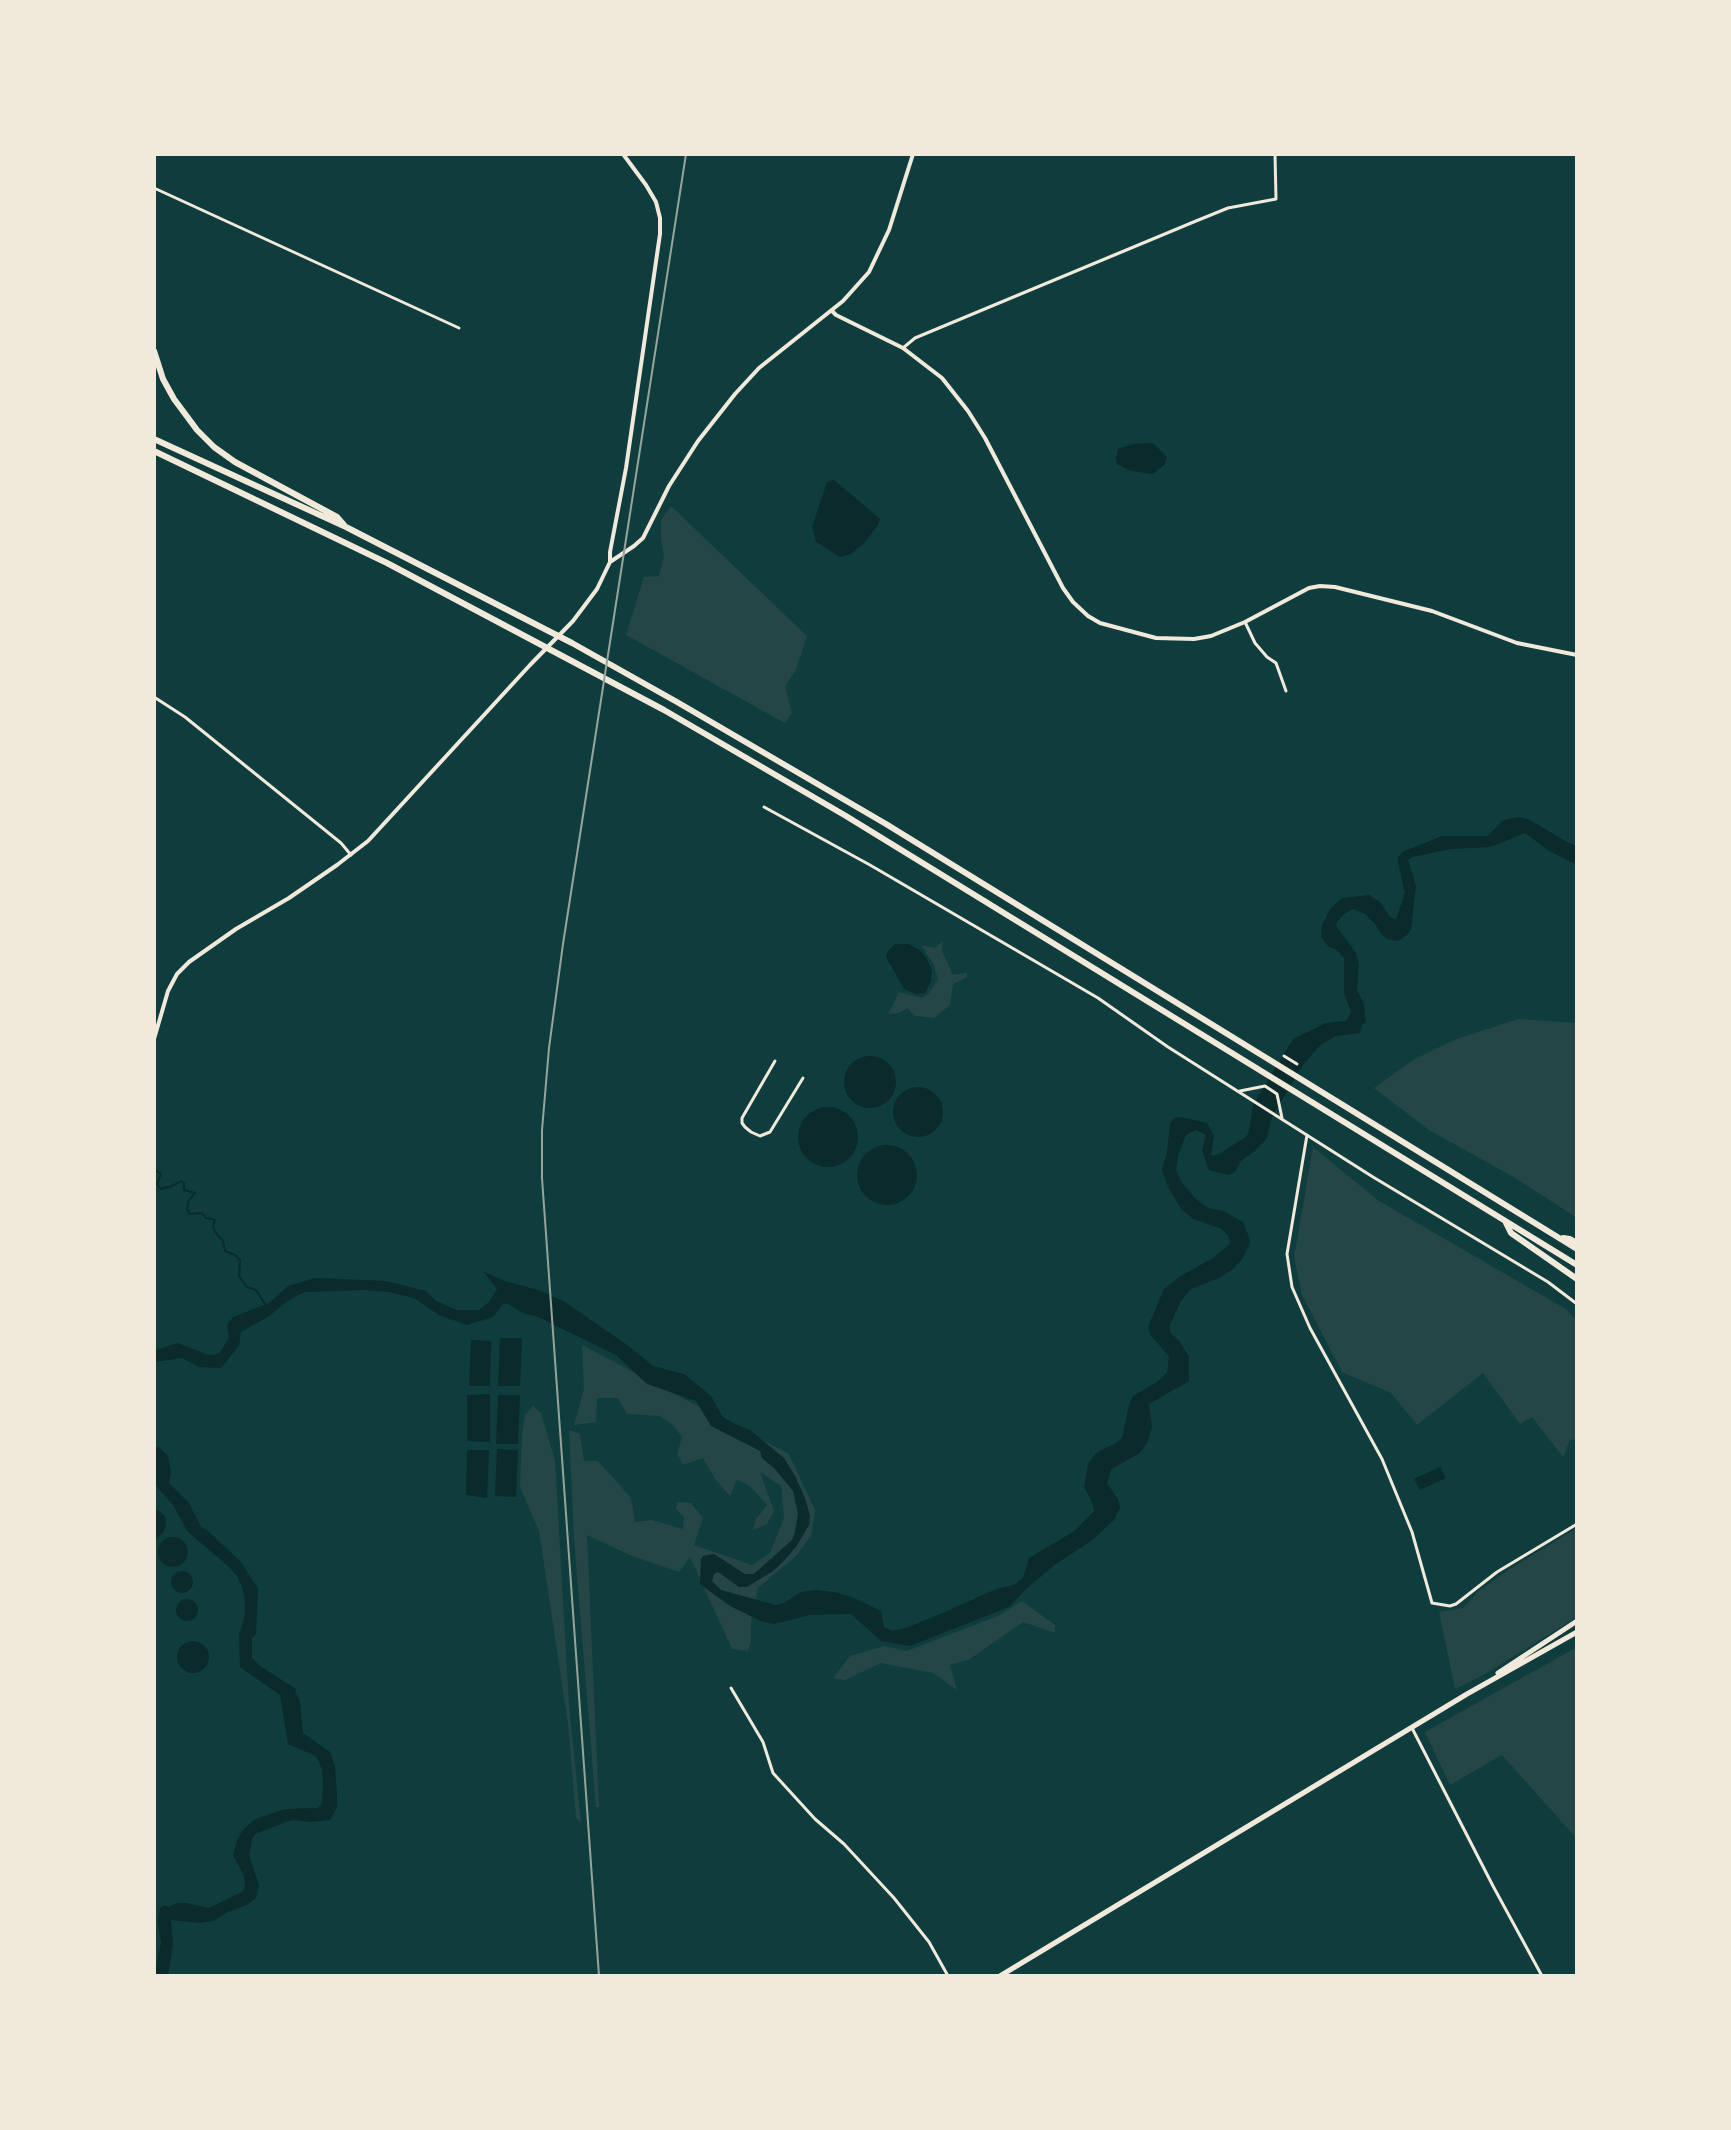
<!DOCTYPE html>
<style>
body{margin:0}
#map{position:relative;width:1731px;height:2130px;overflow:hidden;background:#0f3d3e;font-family:"Libre Baskerville",serif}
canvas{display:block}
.frame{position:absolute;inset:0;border:156px solid #f1e9da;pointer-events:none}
</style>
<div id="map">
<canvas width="1731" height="2130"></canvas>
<div class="frame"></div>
</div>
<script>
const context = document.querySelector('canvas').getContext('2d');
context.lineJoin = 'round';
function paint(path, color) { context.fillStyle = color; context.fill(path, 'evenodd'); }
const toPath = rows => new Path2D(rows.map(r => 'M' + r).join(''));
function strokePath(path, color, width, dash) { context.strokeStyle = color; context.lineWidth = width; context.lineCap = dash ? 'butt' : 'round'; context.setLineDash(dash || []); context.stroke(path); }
paint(toPath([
 [671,506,807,636,796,670,785,686,792,713,785,723,626,635,644,577,659,576,664,557,661,539,661,520],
 [943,941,942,951,953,975,967,973,967,977,953,984,950,1005,934,1018,915,1016,907,1008,899,1013,888,1014,899,992,922,998,929,993,938,979,933,963,921,945,935,948],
 [1518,1019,1577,1023,1577,1218,1517,1179,1429,1130,1374,1088,1413,1060,1454,1040],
 [1313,1147,1379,1201,1566,1309,1577,1321,1577,1439,1570,1440,1563,1457,1532,1417,1520,1424,1483,1373,1417,1425,1391,1393,1342,1372,1302,1295,1294,1257],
 [582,1345,789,1454,815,1510,811,1536,796,1556,758,1588,751,1623,751,1641,748,1651,732,1649,690,1557,679,1572,632,1556,587,1535,599,1807,596,1807,574,1539,569,1430,580,1434,584,1461,598,1461,631,1498,635,1522,652,1520,683,1529,684,1517,676,1509,677,1502,691,1503,703,1518,694,1545,752,1565,770,1553,784,1518,781,1486,760,1472,774,1511,767,1524,753,1530,756,1519,767,1505,750,1486,737,1480,730,1496,715,1479,703,1458,683,1465,677,1454,682,1437,673,1425,659,1416,627,1414,618,1398,597,1398,596,1422,574,1425,584,1389],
 [533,1406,541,1413,555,1460,569,1705,581,1823,576,1818,568,1724,539,1531,520,1487,522,1435,525,1415],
 [1577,1528,1577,1617,1485,1674,1455,1689,1439,1612,1463,1608,1479,1591,1508,1570],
 [1022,1601,1055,1625,1055,1633,1023,1622,970,1659,950,1665,957,1690,933,1673,881,1663,845,1680,833,1678,850,1656,884,1646,907,1651,998,1616],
 [1577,1647,1577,1839,1502,1755,1450,1785,1425,1732]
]), '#244646');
paint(toPath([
 [1153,443,1167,457,1164,465,1153,474,1131,471,1117,464,1116,458,1118,449,1133,444],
 [834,480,880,519,878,525,864,543,851,554,840,557,816,542,812,527,827,482],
 [1519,817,1530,820,1567,842,1577,846,1577,865,1549,851,1525,833,1491,847,1451,849,1412,857,1408,860,1416,886,1411,929,1408,934,1398,941,1387,939,1381,934,1375,924,1365,914,1353,909,1344,914,1337,922,1336,926,1356,953,1359,964,1357,990,1364,1004,1366,1022,1362,1025,1360,1033,1336,1036,1320,1045,1303,1065,1272,1117,1267,1138,1255,1151,1241,1161,1235,1172,1228,1175,1209,1170,1202,1150,1206,1135,1196,1130,1186,1135,1178,1156,1176,1170,1182,1183,1196,1199,1208,1208,1223,1211,1243,1222,1250,1240,1249,1246,1242,1259,1232,1270,1219,1278,1191,1289,1181,1301,1169,1327,1171,1333,1180,1342,1189,1357,1189,1381,1149,1404,1152,1427,1147,1443,1140,1453,1111,1469,1107,1483,1119,1501,1120,1508,1114,1520,1091,1541,1056,1564,1027,1588,1009,1607,910,1646,881,1641,851,1614,810,1615,774,1624,763,1622,730,1606,700,1584,701,1559,703,1556,714,1554,745,1574,753,1574,756,1572,792,1540,795,1532,798,1514,793,1491,775,1469,762,1458,760,1451,711,1426,696,1401,647,1384,616,1355,538,1317,523,1313,508,1304,503,1304,493,1317,467,1325,439,1315,414,1298,389,1292,362,1290,305,1292,292,1298,269,1316,241,1332,239,1346,221,1368,199,1367,182,1358,154,1362,154,1351,177,1343,209,1355,219,1354,229,1338,227,1325,233,1317,269,1303,288,1286,315,1278,386,1281,426,1291,436,1301,457,1310,479,1310,489,1302,497,1289,483,1271,502,1280,541,1291,565,1302,630,1347,653,1366,684,1374,711,1396,722,1416,733,1423,750,1430,784,1458,795,1476,805,1498,810,1516,809,1525,796,1547,783,1562,773,1571,747,1587,739,1587,718,1572,714,1574,712,1581,721,1590,776,1605,784,1603,801,1592,816,1590,834,1592,852,1597,881,1611,884,1627,892,1631,906,1628,952,1609,996,1589,1014,1585,1023,1578,1029,1558,1073,1532,1094,1511,1092,1502,1084,1487,1088,1464,1096,1453,1116,1443,1122,1438,1129,1405,1133,1396,1157,1382,1167,1373,1169,1356,1151,1336,1148,1327,1164,1289,1179,1277,1213,1258,1230,1244,1229,1237,1222,1229,1193,1219,1181,1209,1168,1187,1162,1169,1167,1152,1170,1124,1174,1118,1181,1117,1207,1123,1214,1136,1211,1156,1219,1154,1246,1137,1249,1131,1253,1105,1293,1039,1326,1023,1346,1021,1350,1014,1351,1011,1344,994,1344,958,1337,950,1328,946,1321,937,1322,925,1330,909,1342,898,1369,895,1380,902,1391,918,1396,919,1405,893,1398,863,1398,858,1402,852,1442,836,1488,836,1501,822,1508,819],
 [895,944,908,944,920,950,927,959,932,970,931,981,925,993,916,994,904,989,886,957,888,951],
 '844 1082a26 26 0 1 1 52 0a26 26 0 1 1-52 0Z',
 '893 1112a25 25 0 1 1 50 0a25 25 0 1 1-50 0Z',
 '798 1137a30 30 0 1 1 60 0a30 30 0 1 1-60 0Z',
 '857 1175a30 30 0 1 1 60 0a30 30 0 1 1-60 0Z',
 [500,1338,522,1338,520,1386,498,1386],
 [471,1340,491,1341,490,1386,469,1386],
 [490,1394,490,1442,467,1441,467,1395],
 [498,1395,520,1395,518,1444,496,1444],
 [154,1446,160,1448,168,1456,171,1472,169,1483,189,1503,201,1527,208,1531,241,1562,258,1589,256,1634,252,1638,252,1658,260,1666,296,1689,295,1692,300,1701,303,1733,330,1752,335,1766,337,1793,337,1807,330,1820,311,1822,292,1820,255,1834,252,1840,249,1856,259,1885,256,1898,247,1905,228,1912,213,1921,199,1923,171,1920,173,1944,168,1976,154,1976,161,1943,158,1921,160,1908,165,1905,169,1907,176,1903,187,1903,209,1908,242,1892,245,1887,244,1876,233,1855,237,1840,243,1830,255,1819,285,1809,318,1808,322,1803,323,1785,322,1769,316,1756,288,1744,280,1695,240,1667,239,1635,245,1615,245,1601,242,1587,237,1576,229,1567,188,1532,173,1505,158,1488,155,1482],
 [497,1449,518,1450,516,1497,495,1496],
 [467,1450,489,1450,487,1498,466,1495],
 [1440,1467,1446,1478,1420,1490,1414,1479],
 [154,1509,158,1510,165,1516,166,1524,163,1533,156,1539,154,1539],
 '158 1552a15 15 0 1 1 30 0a15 15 0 1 1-30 0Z',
 '171 1582a11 11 0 1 1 22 0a11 11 0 1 1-22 0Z',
 '176 1610a11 11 0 1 1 22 0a11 11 0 1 1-22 0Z',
 '177 1657a16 16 0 1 1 32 0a16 16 0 1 1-32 0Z'
]), '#0a2a2b');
strokePath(toPath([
 [154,936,154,984],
 [154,999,154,1014],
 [154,1172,157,1171,161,1174,157,1184,161,1189,172,1186,181,1181,184,1183,184,1190,195,1193,188,1202,187,1210,190,1214,202,1213,206,1218,215,1220,213,1226,215,1232,223,1241,225,1251,235,1255,240,1260,239,1276,247,1287,256,1290,265,1304]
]), '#0a2a2b', 2);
strokePath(toPath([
 [154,188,459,328],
 [903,348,915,338,1196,221,1228,208,1276,199,1275,154],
 [1245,622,1255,643,1267,657,1276,663,1286,691],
 [154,697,185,717,341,843,351,855],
 [764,807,870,865,1098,998,1168,1047,1373,1177,1548,1282,1577,1304],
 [1284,1056,1297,1064],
 [775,1061,742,1118,742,1123,745,1127,751,1132,760,1136,770,1132,803,1078],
 [1240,1091,1265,1086,1277,1094,1282,1118],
 [1307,1135,1287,1254,1292,1287,1310,1328,1382,1459,1412,1532,1432,1603,1450,1606,1456,1604,1497,1572,1577,1524],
 [731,1688,763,1742,773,1773,815,1819,844,1844,894,1898,929,1942,948,1976],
 [1412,1728,1493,1886,1542,1976]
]), '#f1e9da', 3);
strokePath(toPath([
 [832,311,836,315,903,348,942,378,968,411,985,438,1063,588,1073,602,1088,616,1100,623,1156,638,1194,639,1211,636,1245,622,1309,588,1320,586,1335,587,1432,611,1517,643,1577,655],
 [610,562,610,552,626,468,660,234,660,218,656,202,646,185,623,154],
 [154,1039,168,991,177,974,189,962,236,929,289,898,337,865,368,841,530,665,573,621,597,589,610,562,634,546,643,538,669,486,698,441,735,394,759,368,843,301,869,272,889,230,913,154]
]), '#f1e9da', 4);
strokePath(toPath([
 [1498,1673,1577,1621],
 [1000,1976,1467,1694,1577,1632]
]), '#f1e9da', 5);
strokePath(toPath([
 [154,351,163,379,174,399,197,430,214,447,235,462,337,517,344,525],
 [154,439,346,527,572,643,677,702,886,824,1577,1249],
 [154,451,387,563,664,710,846,816,1577,1265],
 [1506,1223,1511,1233,1577,1279],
 [1563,1238,1570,1239,1577,1243]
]), '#f1e9da', 6);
strokePath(toPath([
 [599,1976,542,1178,542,1130,549,1048,563,944,686,154]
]), '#97a49c', 2);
</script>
